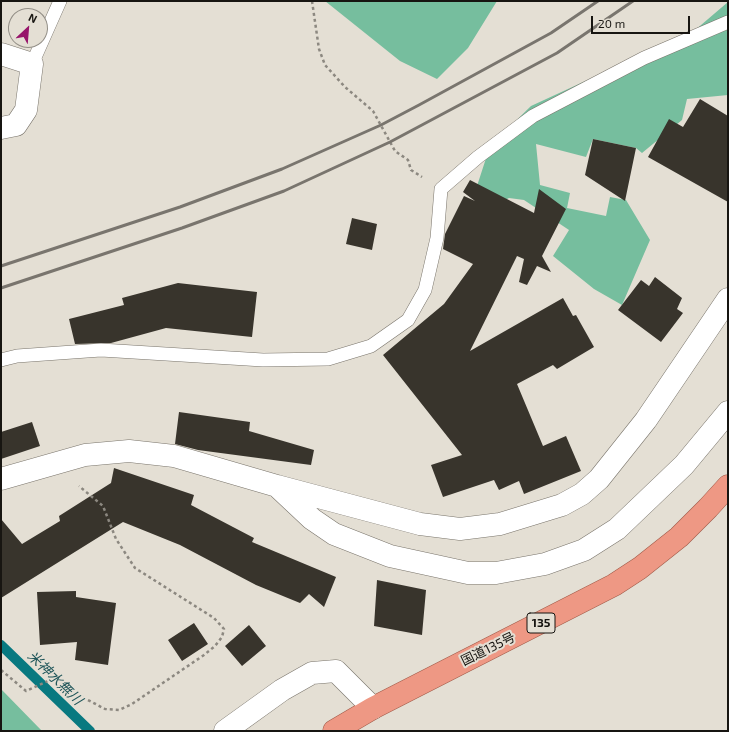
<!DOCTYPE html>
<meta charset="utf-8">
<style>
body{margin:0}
#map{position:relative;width:729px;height:732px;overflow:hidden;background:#e4dfd4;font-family:"Exo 2",sans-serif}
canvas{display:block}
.frame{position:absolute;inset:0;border:2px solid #171511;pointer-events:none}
.north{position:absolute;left:8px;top:8px;width:40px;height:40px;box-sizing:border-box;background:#e4dfd4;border:1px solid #928e86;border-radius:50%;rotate:26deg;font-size:11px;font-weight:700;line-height:16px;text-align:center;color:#171511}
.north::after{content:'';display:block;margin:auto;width:14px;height:18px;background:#97146b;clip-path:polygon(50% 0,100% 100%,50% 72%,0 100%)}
.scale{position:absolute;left:591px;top:16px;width:99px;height:18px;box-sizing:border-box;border:2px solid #171511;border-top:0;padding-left:5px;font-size:12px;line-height:14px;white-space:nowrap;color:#171511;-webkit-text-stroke:3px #e4dfd4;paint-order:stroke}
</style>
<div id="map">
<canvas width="729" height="732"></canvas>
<div class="frame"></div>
<div class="north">N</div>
<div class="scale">20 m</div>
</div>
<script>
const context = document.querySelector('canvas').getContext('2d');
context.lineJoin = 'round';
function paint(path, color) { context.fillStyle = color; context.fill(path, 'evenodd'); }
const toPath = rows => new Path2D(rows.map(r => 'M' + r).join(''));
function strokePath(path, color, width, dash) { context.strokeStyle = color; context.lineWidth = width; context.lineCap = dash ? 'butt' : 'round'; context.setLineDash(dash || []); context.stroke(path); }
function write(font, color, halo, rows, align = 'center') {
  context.font = font + ' "Exo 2","Noto Sans JP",sans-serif'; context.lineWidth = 4; context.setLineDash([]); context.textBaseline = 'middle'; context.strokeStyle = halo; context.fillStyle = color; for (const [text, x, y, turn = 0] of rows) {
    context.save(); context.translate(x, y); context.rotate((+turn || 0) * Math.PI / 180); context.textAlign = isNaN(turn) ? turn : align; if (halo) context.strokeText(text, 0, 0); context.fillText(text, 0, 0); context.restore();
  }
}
paint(toPath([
 [325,1,497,1,468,48,437,79,400,61],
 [728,2,728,95,687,99,682,120,642,153,636,148,593,139,586,157,536,144,540,185,570,193,567,208,606,216,610,197,626,200,650,240,622,305,594,289,553,256,569,230,524,200,509,198,501,202,477,186,490,146,531,106,694,31],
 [1,689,42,731,1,731]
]), '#76be9e');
strokePath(toPath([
 [1,645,90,731]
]), '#087980', 10);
paint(toPath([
 [700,99,728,116,728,202,648,157,669,119,683,127],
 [593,139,636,148,625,201,585,175],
 [470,180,534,213,539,189,566,209,542,256,551,272,537,266,527,285,519,282,524,259,517,256,470,351,563,298,573,316,576,315,594,347,557,369,553,365,517,384,543,446,566,436,581,471,524,494,519,481,499,490,494,480,443,497,431,465,462,455,383,355,444,304,473,264,443,249,445,234,464,196,475,201,463,192],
 [352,218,377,224,372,250,346,244],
 [655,277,682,298,677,309,683,313,661,342,618,310,641,280,649,286],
 [178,283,257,292,252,337,166,328,111,343,75,344,69,319,124,305,122,298],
 [179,412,250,422,249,431,314,450,311,465,198,450,175,444],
 [32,422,40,446,1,459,1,432],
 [114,468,194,495,191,505,254,538,252,542,336,577,324,607,309,594,300,603,256,585,180,545,123,522,1,598,1,519,22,544,60,521,59,516,111,483],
 [377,580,426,590,422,635,374,626],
 [76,591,76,597,116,603,108,665,75,660,77,642,40,645,37,592],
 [194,623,208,644,182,661,168,640],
 [249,625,266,646,242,666,225,646]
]), '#38342c');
const service = toPath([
 [32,64,60,1],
 [1,360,17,356,101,350,263,360,328,359,371,346,408,320,425,290,437,238,441,189,478,157,533,116,644,58,728,22]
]);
const minor = toPath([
 [1,54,32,64,26,110,16,125,1,128],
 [1,479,85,455,129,451,174,456,277,486,420,524,460,529,500,524,562,505,582,494,599,479,646,420,728,299],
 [279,488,312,519,334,534,390,556,468,573,496,573,545,564,584,550,617,529,684,465,728,412],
 [225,731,282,690,312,673,336,671,373,708]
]);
const trunk = toPath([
 [334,731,373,708,614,585,640,568,679,537,708,508,728,486]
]);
strokePath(service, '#79746b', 14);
strokePath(minor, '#79746b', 23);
strokePath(trunk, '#a05a48', 23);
strokePath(toPath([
 [312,1,319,49,325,65,345,87,373,111,395,151,408,160,411,170,422,177],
 [1,670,26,691,50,680,105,709,119,710,132,704,204,655,215,646,222,637,224,629,214,618,135,568,116,539,103,506,79,486]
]), '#8c8880', 2.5, [3, 3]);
strokePath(service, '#fff', 13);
strokePath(minor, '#fff', 22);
strokePath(trunk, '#ee9884', 22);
strokePath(toPath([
 [1,266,180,207,282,169,381,125,419,105,551,33,598,1],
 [1,288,182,228,284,191,390,142,557,53,633,1]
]), '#79756e', 3);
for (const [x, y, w] of [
 [541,623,28]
]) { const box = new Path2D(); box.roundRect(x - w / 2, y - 10, w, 20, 3); context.fillStyle = '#e4dfd4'; context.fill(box); strokePath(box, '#171511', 1); }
write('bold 12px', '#171511', null, [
 ["135",541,623]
]);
write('13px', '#171511', '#e4dfd4', [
 ["国道135号",488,649,-26]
]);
write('italic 14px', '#20565a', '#e4dfd4', [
 ["米神水無川",55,678,44]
]);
</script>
